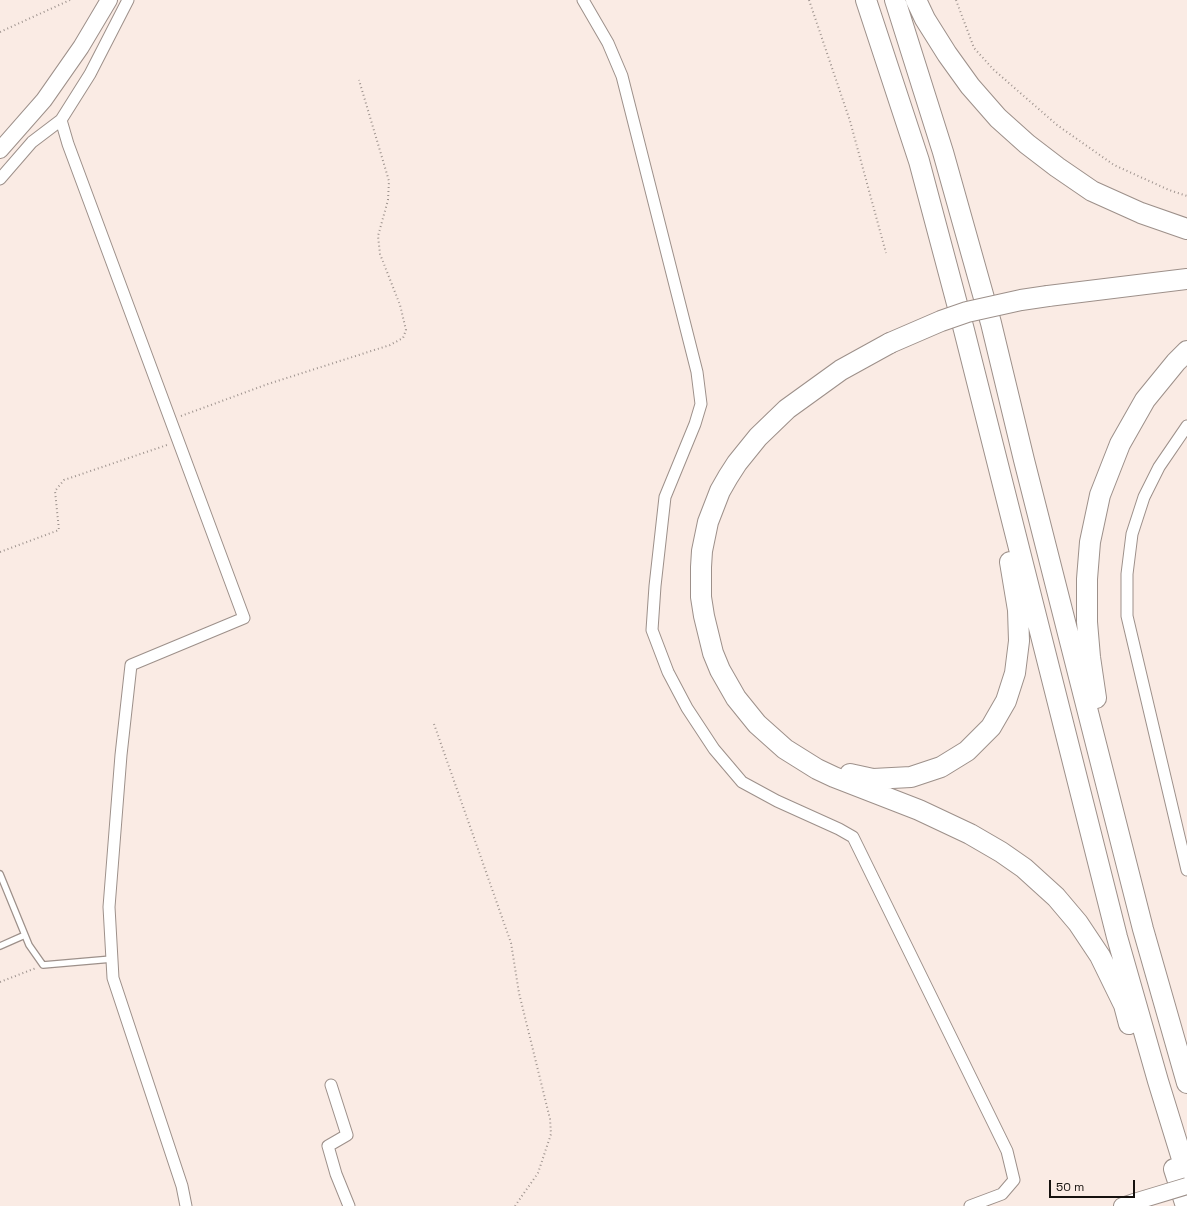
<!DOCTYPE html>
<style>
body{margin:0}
#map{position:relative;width:1187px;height:1206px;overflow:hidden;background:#faebe4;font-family:"Space Grotesk",sans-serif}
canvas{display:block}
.scale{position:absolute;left:1049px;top:1180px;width:86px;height:18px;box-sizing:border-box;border:2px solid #15110e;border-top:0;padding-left:5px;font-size:12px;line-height:14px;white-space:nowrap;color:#15110e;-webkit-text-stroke:3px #faebe4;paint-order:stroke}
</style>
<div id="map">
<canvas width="1187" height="1206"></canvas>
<div class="scale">50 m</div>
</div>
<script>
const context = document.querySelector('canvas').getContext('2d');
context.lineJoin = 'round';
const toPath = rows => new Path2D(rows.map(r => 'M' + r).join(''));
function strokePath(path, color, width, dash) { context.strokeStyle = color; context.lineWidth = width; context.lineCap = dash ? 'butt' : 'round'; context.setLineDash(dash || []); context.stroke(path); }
const lane = toPath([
 [0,874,29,945,43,965,112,959],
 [0,946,25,935]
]);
const street = toPath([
 [583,0,608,43,622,76,697,372,701,404,695,424,665,497,655,586,652,630,668,672,687,708,714,749,742,782,777,801,839,829,853,837,1007,1151,1014,1180,1002,1194,970,1206],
 [61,120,68,144,244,618,131,665,121,755,109,907,113,978,182,1186,186,1206],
 [0,179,32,142,61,120,90,74,128,0],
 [1187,426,1159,467,1144,497,1132,534,1127,574,1127,616,1187,870],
 [331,1085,347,1135,328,1146,336,1174,349,1206]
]);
const secondary = toPath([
 [0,150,44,100,81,47,109,0],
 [1122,1206,1134,1202]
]);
const highway = toPath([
 [866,0,919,161,964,330,1117,937,1158,1081,1187,1175],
 [895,0,943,152,991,323,1024,460,1143,929,1187,1083],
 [916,0,925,19,947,54,970,86,998,118,1027,144,1057,167,1092,191,1141,213,1187,229],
 [1048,296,1187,279],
 [890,343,841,370,787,409,758,437,737,463,728,477,720,491,708,522,702,551,701,567,701,597,704,616,713,653,720,670,736,698,757,724,785,749,817,769,834,777,919,810,970,834,1001,852,1024,868,1056,897,1078,923,1100,956,1124,1005,1129,1024],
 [1096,698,1090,657,1087,622,1087,579,1090,542,1100,495,1120,444,1145,400,1176,362,1187,351],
 [850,774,873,779,911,777,941,767,967,751,991,727,1006,701,1015,673,1019,641,1018,610,1010,562],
 [1174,1169,1186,1206]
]);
strokePath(lane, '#9d908a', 8);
strokePath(street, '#9d908a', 13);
strokePath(secondary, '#9d908a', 18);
strokePath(highway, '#9d908a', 22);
strokePath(toPath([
 [809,0,850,121,886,253],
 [956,0,974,48,994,70,1057,125,1114,165,1169,190,1187,196],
 [0,32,70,0],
 [181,416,268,384,390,345,403,338,406,330,400,305,380,254,378,236,388,200,389,181,359,80],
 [0,552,59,530,55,491,64,480,167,445],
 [434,724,511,943,519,993,550,1119,551,1134,538,1173,515,1206],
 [0,982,36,968]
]), '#9f948f', 2, [1, 3]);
strokePath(lane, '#fff', 5.5);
strokePath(street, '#fff', 11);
strokePath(secondary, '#fff', 16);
strokePath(highway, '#fff', 20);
const secondaryBridge = toPath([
 [1134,1202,1187,1186]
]);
const highwayBridge = toPath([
 [890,343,941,321,967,312,1021,300,1048,296]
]);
strokePath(secondaryBridge, '#9d908a', 18, []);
strokePath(highwayBridge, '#9d908a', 22, []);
strokePath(secondaryBridge, '#fff', 16);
strokePath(highwayBridge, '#fff', 20);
</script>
